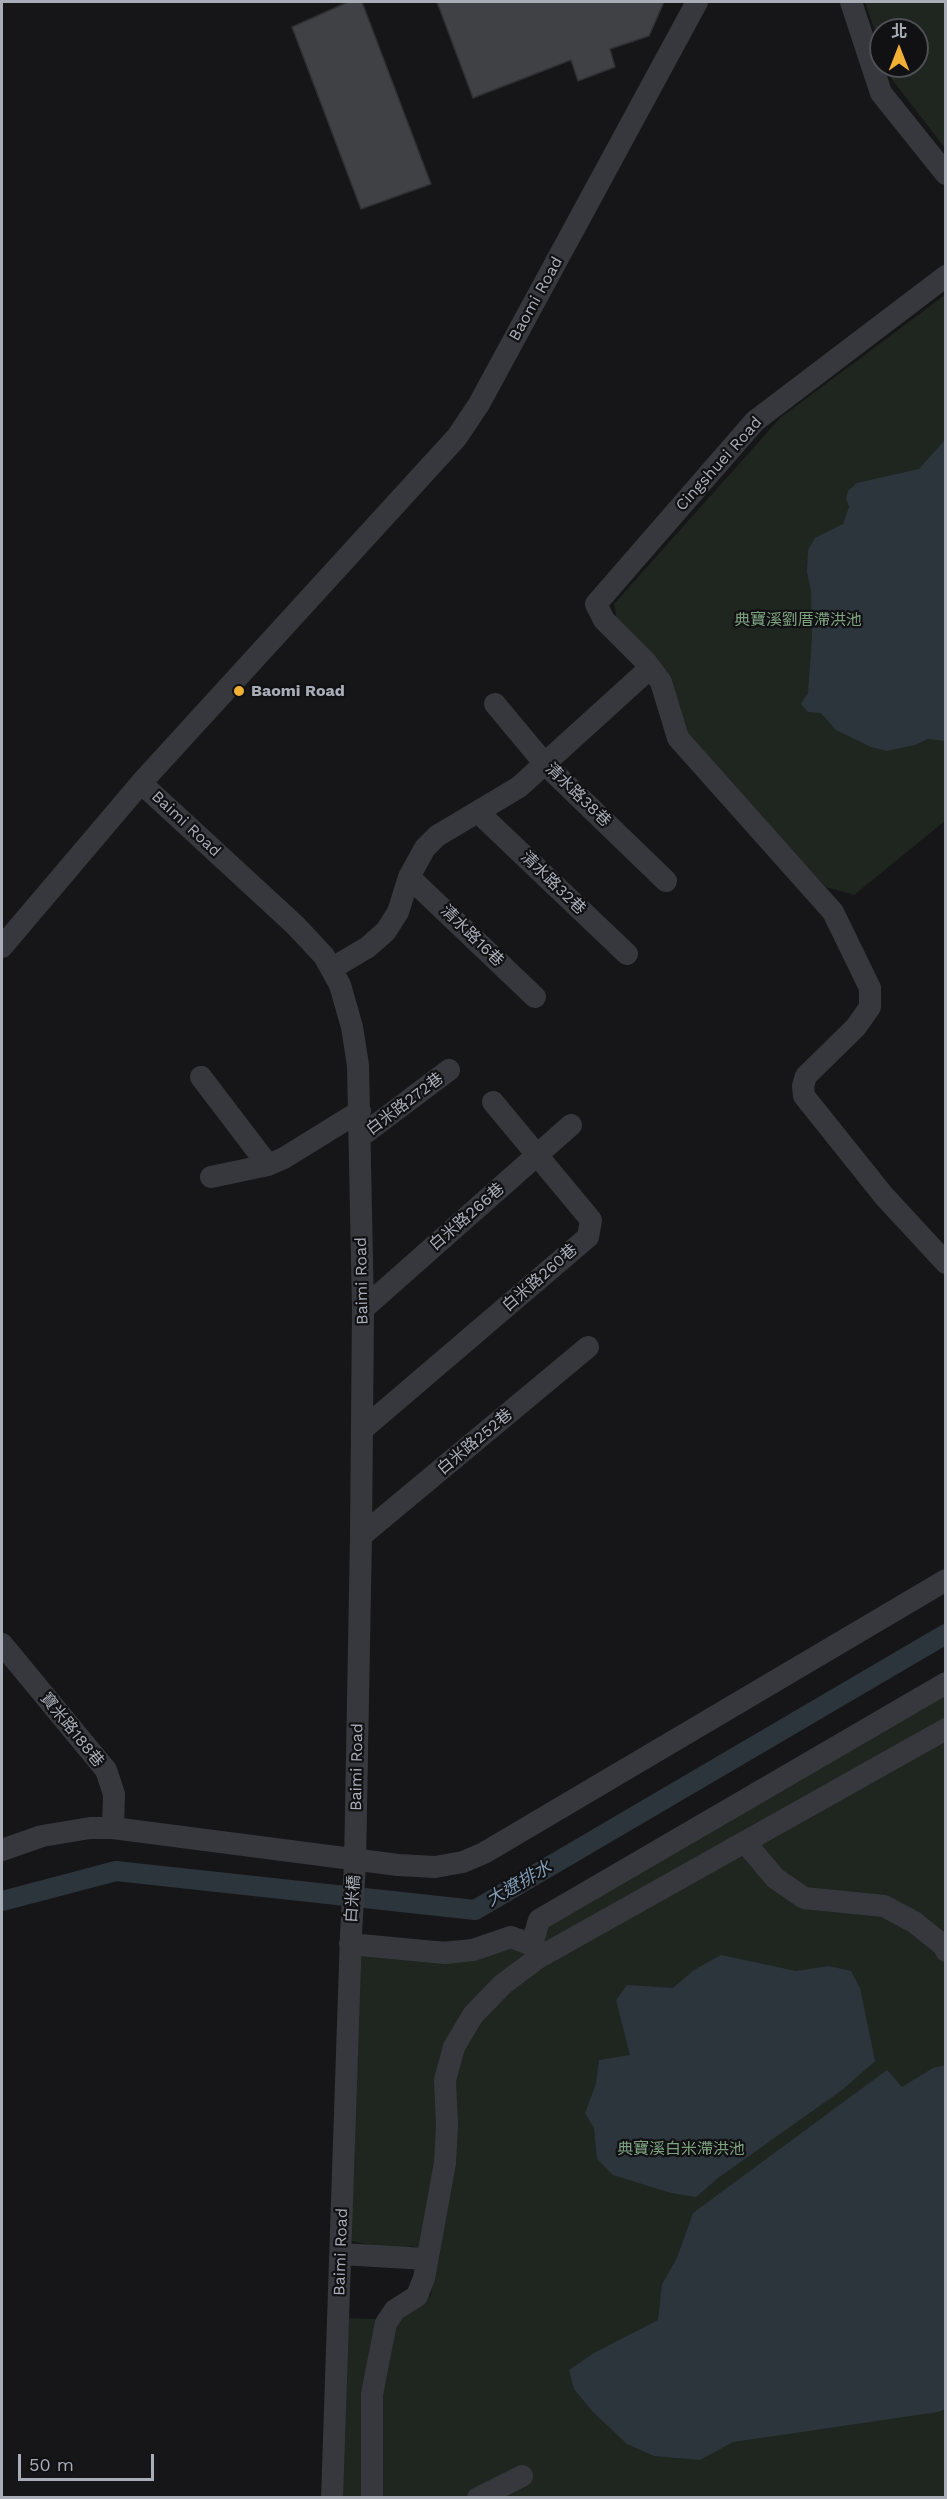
<!DOCTYPE html>
<meta charset="utf-8">
<style>
body{margin:0}
#map{position:relative;width:947px;height:2499px;overflow:hidden;background:#161618;font-family:"Work Sans","Noto Sans TC",sans-serif}
canvas{display:block}
.frame{position:absolute;inset:0;border:3px solid #a8adb8;pointer-events:none}
.north{position:absolute;left:869px;top:18px;width:60px;height:60px;box-sizing:border-box;background:#111113;border:2px solid #4d4f55;border-radius:50%;rotate:0deg;font-size:16px;font-weight:700;line-height:24px;text-align:center;color:#a8adb8}
.north::after{content:'';display:block;margin:auto;width:21px;height:27px;background:#f2b134;clip-path:polygon(50% 0,100% 100%,50% 72%,0 100%)}
.scale{position:absolute;left:18px;top:2454px;width:136px;height:27px;box-sizing:border-box;border:3px solid #a8adb8;border-top:0;padding-left:8px;font-size:18px;line-height:21px;white-space:nowrap;color:#a8adb8;-webkit-text-stroke:4px #111113;paint-order:stroke}
</style>
<div id="map">
<canvas width="947" height="2499"></canvas>
<div class="frame"></div>
<div class="north">北</div>
<div class="scale">50 m</div>
</div>
<script>
const context = document.querySelector('canvas').getContext('2d');
context.lineJoin = 'round';
function paint(path, color) { context.fillStyle = color; context.fill(path, 'evenodd'); }
const toPath = rows => new Path2D(rows.map(r => 'M' + r).join(''));
function strokePath(path, color, width, dash) { context.strokeStyle = color; context.lineWidth = width; context.lineCap = dash ? 'butt' : 'round'; context.setLineDash(dash || []); context.stroke(path); }
function write(font, color, halo, rows, align = 'center') {
  context.font = font + ' "Work Sans","Noto Sans TC",sans-serif'; context.lineWidth = 4.5; context.setLineDash([]); context.textBaseline = 'middle'; context.strokeStyle = halo; context.fillStyle = color; for (const [text, x, y, turn = 0] of rows) {
    context.save(); context.translate(x, y); context.rotate((+turn || 0) * Math.PI / 180); context.textAlign = isNaN(turn) ? turn : align; if (halo) context.strokeText(text, 0, 0); context.fillText(text, 0, 0); context.restore();
  }
}
paint(toPath([
 [865,2,945,2,945,148,891,78,887,66,917,66,917,30,881,30,881,49],
 [945,295,945,821,854,895,826,887,679,728,618,626,614,604,780,418],
 [945,1684,945,2497,338,2498,349,2318,398,2320,431,2295,437,2252,411,2246,397,2251,351,2241,353,1945,482,1939,535,1926]
]), '#1e261f');
paint(toPath([
 [945,440,945,741,928,739,915,745,887,751,871,747,836,730,821,713,808,712,801,704,808,693,812,637,811,591,807,572,808,550,815,538,843,524,849,507,846,498,848,491,857,483,919,469],
 [721,1955,796,1971,829,1966,851,1971,860,1988,875,2061,842,2090,718,2178,696,2197,671,2193,613,2175,597,2159,594,2128,585,2113,596,2084,599,2060,630,2055,616,2000,627,1985,673,1988,694,1970],
 [945,2065,945,2409,938,2412,733,2442,700,2460,654,2456,627,2444,593,2412,574,2389,569,2370,594,2353,658,2320,662,2284,677,2258,693,2213,887,2070,902,2087,933,2068]
]), '#2c353c');
strokePath(toPath([
 [2,1901,116,1871,475,1910,946,1634]
]), '#2c353c', 20);
const building = toPath([
 [348,2,362,2,431,184,361,209,292,27,348,2],
 [437,2,664,2,649,36,610,49,615,67,578,81,571,60,473,98,437,2]
]);
paint(building, '#404145');
strokePath(building, '#303034', 1.5);
strokePath(toPath([
 [851,2,881,93,946,174],
 [946,276,755,421,596,604,604,620,646,662,661,682,678,738,833,912,870,988,870,1007,856,1027,806,1076,803,1086,804,1096,884,1196,946,1263],
 [495,704,545,764,666,881],
 [141,783,295,925,324,956,340,985,352,1027,358,1065,363,1309,361,1536,355,1864,351,1934,332,2498],
 [478,812,627,954],
 [409,877,535,997],
 [2,947,141,783,457,437,479,404,697,2],
 [331,969,368,947,386,931,398,912,409,877,425,848,437,836,519,787,650,668],
 [201,1077,268,1165],
 [360,1137,449,1070],
 [211,1177,268,1165,284,1158,360,1111],
 [363,1309,571,1125],
 [362,1430,588,1237,591,1220,586,1214,493,1102],
 [361,1536,588,1347],
 [2,1644,106,1770,114,1794,113,1828],
 [745,1842,775,1878,804,1898,884,1906,914,1922,944,1946,946,1951],
 [2,1850,42,1836,90,1828,113,1828,398,1865,435,1867,463,1862,484,1853,946,1580],
 [350,1944,445,1953,473,1950,511,1937,532,1945,538,1957],
 [532,1945,539,1920,946,1683],
 [341,2254,426,2259],
 [372,2498,372,2394,386,2323,395,2310,417,2296,424,2278,445,2163,447,2125,445,2080,454,2047,473,2015,503,1984,538,1958,946,1729],
 [478,2498,522,2476]
]), '#37383d', 22);
for (const [x, y, r, color] of [
 [239,691,6,"#f2b134"]
]) { const dot = new Path2D(); dot.arc(x, y, r, 0, 2 * Math.PI); context.fillStyle = color; context.fill(dot); strokePath(dot, '#111113', 2); }
write('16px', '#a8adb8', '#111113', [
 ["Baomi Road",536,299,-61],
 ["Cingshuei Road",719,464,-48],
 ["清水路38巷",578,795,44],
 ["Baimi Road",186,824,43],
 ["清水路32巷",553,883,44],
 ["清水路16巷",472,936,44],
 ["白米路272巷",405,1104,-37],
 ["白米路266巷",467,1217,-41],
 ["白米路260巷",540,1278,-41],
 ["Baimi Road",362,1281,-91],
 ["白米路252巷",475,1442,-40],
 ["寶米路188巷",72,1730,51],
 ["Baimi Road",357,1767,-89],
 ["白米橋",353,1899,-86],
 ["Baimi Road",341,2252,-88]
]);
write('16px', '#7fa381', '#111113', [
 ["典寶溪劉厝滯洪池",798,620],
 ["典寶溪白米滯洪池",681,2149]
]);
write('bold 16px', '#a8adb8', '#111113', [
 ["Baomi Road",251,691]
], 'left');
write('italic 18px', '#7f9bb3', '#111113', [
 ["大遼排水",519,1884,-30]
]);
</script>
